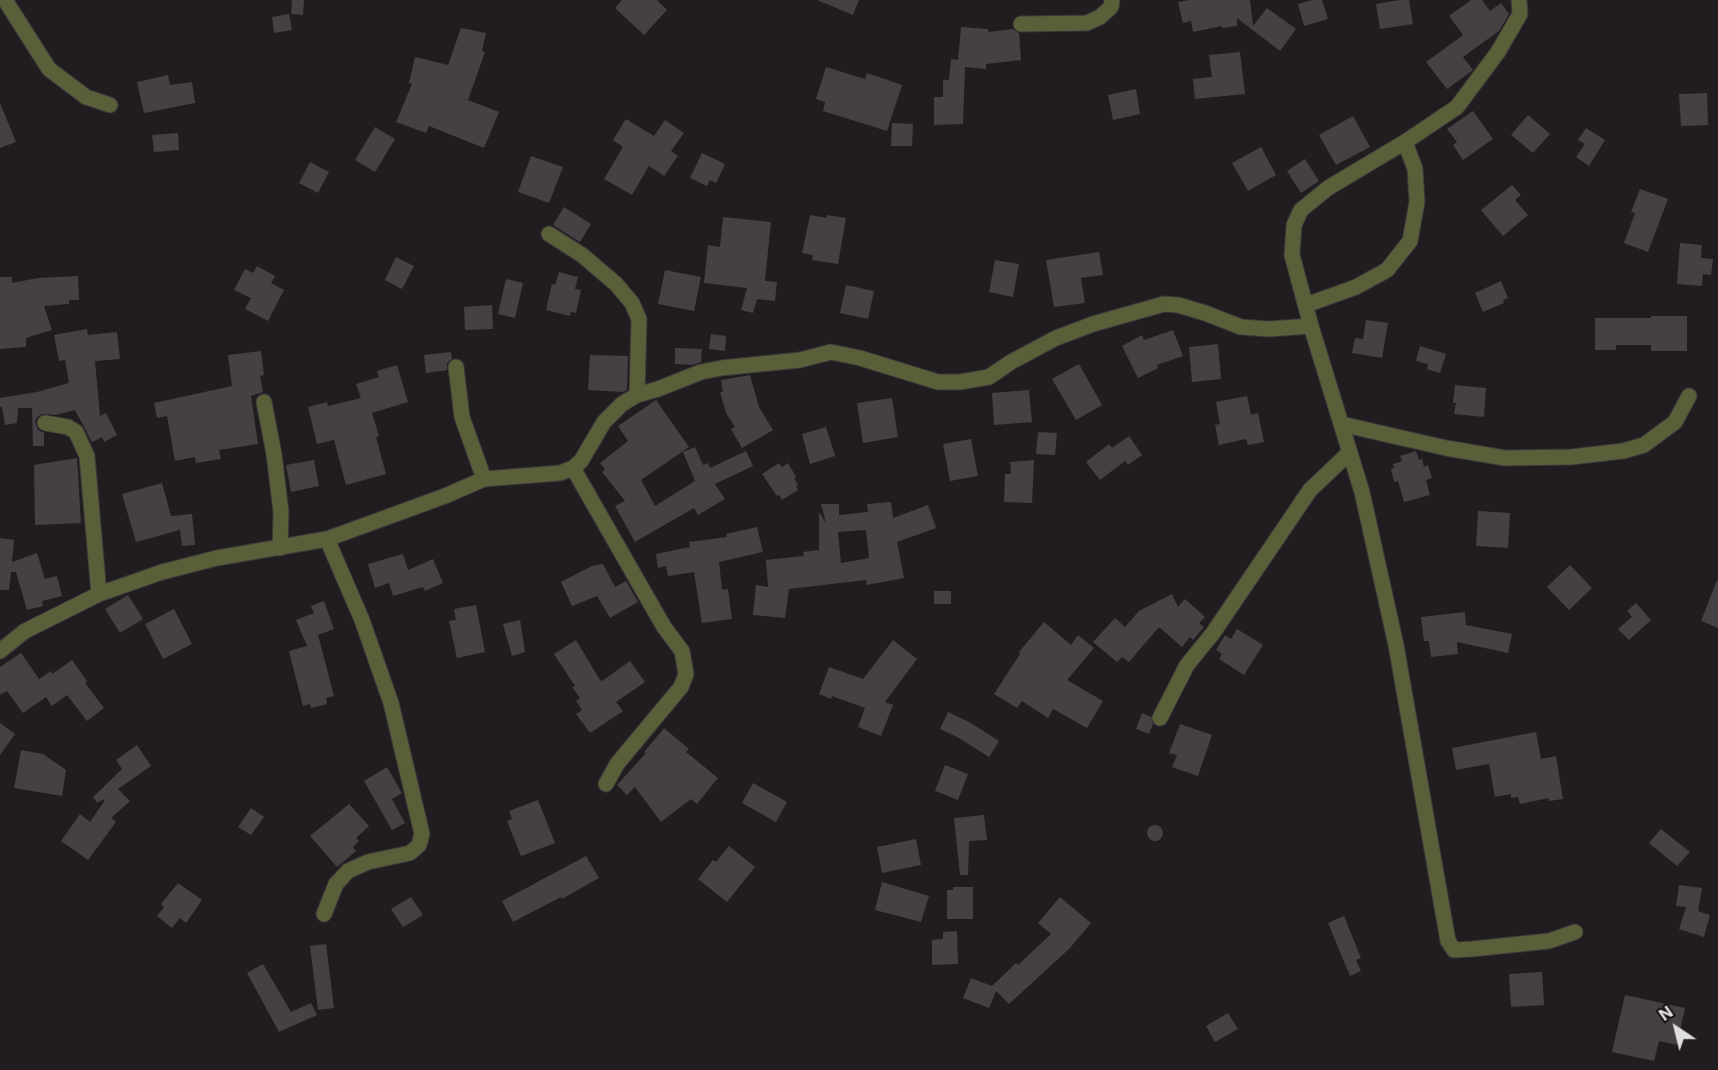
<!DOCTYPE html>
<style>
body{margin:0}
#map{position:relative;width:1718px;height:1070px;overflow:hidden;background:#211c20;font-family:Inter,sans-serif}
canvas{display:block}
.north{position:absolute;left:1646px;top:998px;width:60px;height:60px;-webkit-text-stroke:4px #181317;paint-order:stroke;rotate:325deg;font-size:16px;font-weight:700;line-height:24px;text-align:center;color:#e1dee1}
.north::after{content:'';display:block;margin:auto;width:21px;height:27px;background:#e1dee1;clip-path:polygon(50% 0,100% 100%,50% 72%,0 100%)}
</style>
<div id="map">
<canvas width="1718" height="1070"></canvas>
<div class="north">N</div>
</div>
<script>
const context = document.querySelector('canvas').getContext('2d');
context.lineJoin = 'round';
function paint(path, color) { context.fillStyle = color; context.fill(path, 'evenodd'); }
const toPath = rows => new Path2D(rows.map(r => 'M' + r).join(''));
function strokePath(path, color, width, dash) { context.strokeStyle = color; context.lineWidth = width; context.lineCap = dash ? 'butt' : 'round'; context.setLineDash(dash || []); context.stroke(path); }
paint(toPath([
 [292,0,304,0,303,15,291,14],
 [622,0,657,0,667,10,644,35,615,8],
 [817,0,859,0,853,15],
 [1189,0,1250,0,1253,26,1267,8,1296,29,1280,51,1237,18,1237,26,1222,28,1222,26,1193,32,1191,21,1183,23,1178,2],
 [1312,0,1322,0,1328,19,1304,26,1298,4],
 [1400,0,1409,0,1413,24,1380,29,1376,4],
 [1471,0,1482,0,1490,11,1501,3,1509,14,1499,31,1463,57,1473,70,1447,89,1426,62,1463,35,1449,16],
 [289,14,292,30,274,33,272,17],
 [961,27,988,29,988,32,1013,29,1019,33,1021,60,986,64,986,69,965,67,963,124,934,125,934,97,943,97,943,80,949,80,951,59,958,60],
 [461,28,486,33,482,51,485,52,468,100,499,112,484,148,429,126,426,133,396,122,412,84,409,83,415,57,448,65],
 [1240,52,1245,94,1195,99,1193,79,1212,77,1209,55],
 [826,67,865,79,867,73,902,85,887,131,823,111,825,102,816,99],
 [168,75,170,85,192,82,195,103,144,113,137,82],
 [1136,89,1140,114,1113,120,1108,95],
 [1707,93,1708,125,1681,126,1679,94],
 [0,103,16,142,0,148],
 [1473,111,1493,139,1463,160,1453,145,1457,142,1447,129],
 [1528,115,1550,134,1533,153,1511,135],
 [1353,116,1370,147,1336,165,1319,135],
 [626,119,654,136,665,120,684,133,671,151,678,156,664,176,649,166,632,195,604,179,623,147,613,140],
 [892,123,913,124,912,146,891,146],
 [375,127,395,139,375,172,355,160],
 [1586,128,1605,140,1589,166,1576,157,1585,144,1578,140],
 [178,133,179,150,154,152,152,135],
 [1261,147,1276,175,1248,191,1232,163],
 [702,153,725,164,716,183,710,180,707,186,690,178],
 [531,156,563,167,549,203,518,192],
 [1305,159,1319,181,1301,193,1287,171],
 [310,162,329,172,318,193,299,183],
 [1512,185,1521,195,1515,200,1528,215,1503,236,1481,210],
 [1640,189,1668,199,1648,252,1624,243,1635,213,1631,212],
 [564,207,591,224,580,242,553,225],
 [810,215,827,218,827,215,846,218,838,264,812,260,813,255,802,253],
 [723,217,771,222,765,281,777,282,775,301,757,299,753,313,741,310,747,288,704,283,708,245,720,247],
 [1680,243,1702,245,1701,258,1713,259,1711,275,1703,274,1702,286,1677,284],
 [1099,252,1103,275,1081,278,1085,303,1054,307,1046,260],
 [396,257,414,266,402,289,385,280],
 [995,260,1019,264,1013,297,989,292],
 [257,266,275,276,271,283,284,290,268,321,245,309,251,298,234,290,245,269,253,273],
 [665,270,701,277,694,311,658,304],
 [559,272,578,277,575,289,581,290,576,313,571,312,570,316,546,310,552,284,555,285],
 [78,276,79,300,69,300,69,304,44,306,52,330,26,338,26,347,0,349,0,277,12,277,12,283,38,278],
 [506,279,523,283,515,318,498,314],
 [1501,281,1508,298,1503,300,1504,303,1483,312,1475,293],
 [846,285,874,291,868,319,840,313],
 [492,305,493,329,465,330,464,307],
 [1651,316,1687,316,1687,351,1651,351,1651,345,1616,345,1616,350,1595,350,1595,318,1651,318],
 [1366,320,1388,323,1382,358,1352,353,1355,338,1363,339],
 [87,329,88,335,117,332,120,359,95,361,100,416,106,413,117,435,104,442,102,437,92,442,75,410,56,415,42,414,37,417,35,422,38,430,44,433,44,446,33,446,32,408,18,408,17,423,5,425,2,407,0,407,0,398,37,392,69,383,65,360,59,361,54,335],
 [1173,330,1183,356,1157,365,1158,368,1138,378,1122,346,1142,335,1144,340],
 [711,334,726,336,725,351,709,349],
 [1218,344,1221,379,1192,382,1189,347],
 [1420,346,1446,354,1440,373,1427,369,1428,364,1416,361],
 [675,348,702,349,701,362,693,365,675,364],
 [261,351,264,375,260,376,263,392,251,396,258,444,219,450,221,459,196,463,195,457,175,461,167,416,157,418,154,403,232,386,228,355],
 [451,352,452,359,447,363,447,370,426,373,424,355],
 [590,355,628,356,627,389,624,392,588,390],
 [1079,364,1102,405,1076,420,1052,379],
 [397,365,408,402,372,413,379,436,376,437,386,474,346,485,334,440,317,444,308,407,327,402,328,406,361,398,356,384,379,377,377,371],
 [750,375,759,407,773,430,742,448,731,429,735,427,726,413,720,392,723,392,721,380],
 [1455,385,1486,388,1484,417,1454,414,1456,403,1453,403],
 [1029,390,1032,422,994,425,992,393],
 [1247,396,1251,415,1258,413,1264,442,1248,445,1246,439,1219,445,1215,425,1220,424,1216,402],
 [892,398,898,437,863,443,857,403],
 [656,400,689,447,641,480,655,506,695,481,683,452,695,447,703,465,708,463,710,468,746,451,753,466,715,484,725,499,698,515,694,508,635,542,615,506,625,501,602,472,605,469,600,463,628,441,618,426],
 [826,427,835,456,810,464,802,434],
 [1038,432,1057,433,1055,455,1036,454],
 [1129,436,1142,455,1128,465,1125,461,1100,480,1086,462,1109,444,1112,448],
 [971,439,978,476,950,481,943,444],
 [1416,451,1419,460,1422,459,1424,467,1428,465,1432,478,1426,480,1430,495,1404,502,1398,481,1394,482,1391,469,1394,468,1393,464,1402,461,1400,456],
 [77,458,81,523,35,525,34,465],
 [314,460,319,486,291,492,286,465],
 [1034,460,1032,503,1004,502,1005,474,1011,474,1010,462],
 [779,463,782,467,788,463,796,477,794,478,798,485,796,487,798,490,782,500,779,495,777,496,762,474],
 [162,483,171,516,192,514,195,545,182,546,180,530,136,542,122,494],
 [891,502,893,518,928,505,936,528,897,542,904,578,867,585,866,580,789,589,785,618,753,615,756,585,768,587,766,560,804,556,803,552,819,550,819,512,826,523,821,504,839,504,839,515,868,512,867,504],
 [866,530,869,558,841,563,838,532],
 [1478,511,1510,513,1508,548,1476,546],
 [757,527,763,552,719,562,722,590,728,589,732,619,702,623,694,572,668,576,666,566,658,568,656,554,690,547,689,542,727,537,726,534],
 [0,538,14,540,12,562,37,553,45,579,57,576,62,596,42,601,43,606,27,610,16,572,11,572,9,590,0,590],
 [403,554,408,570,433,559,443,583,425,591,423,587,393,596,389,583,375,588,368,564],
 [603,564,615,587,626,581,638,602,610,618,597,596,572,606,561,582,592,566],
 [1570,565,1592,588,1569,610,1547,587],
 [1717,580,1718,581,1718,628,1701,621],
 [934,591,951,591,951,604,934,604],
 [1172,594,1178,607,1185,599,1205,617,1199,623,1204,627,1193,640,1190,637,1182,647,1159,627,1129,662,1122,657,1117,662,1093,642,1115,618,1125,627,1139,611],
 [128,595,143,619,120,633,105,609],
 [324,601,334,629,318,635,334,696,326,698,327,704,311,708,310,704,303,706,289,651,307,646,296,620,314,613,311,606],
 [1636,603,1651,620,1629,640,1618,629,1632,617,1627,611],
 [476,605,485,652,457,658,449,621,456,620,454,609],
 [174,609,192,644,163,659,145,624],
 [1465,612,1466,625,1512,634,1508,653,1457,642,1458,654,1431,657,1429,641,1424,641,1421,617],
 [520,620,525,652,512,656,503,624],
 [1044,622,1071,645,1078,635,1094,648,1067,680,1103,701,1087,728,1053,709,1048,718,1022,701,1017,708,994,694,1020,654,1019,652],
 [1237,629,1263,645,1244,675,1219,659,1222,654,1216,650,1225,635,1231,639],
 [576,640,600,680,602,681,630,661,645,682,616,702,623,711,590,733,576,714,582,710,576,701,580,698,572,687,575,686,554,654],
 [893,640,917,659,885,702,893,705,881,736,858,727,865,708,832,696,831,699,819,694,829,667,863,679],
 [21,653,39,679,51,671,52,674,72,660,87,681,85,683,104,708,87,721,67,695,52,706,46,697,23,713,7,691,0,695,0,667],
 [948,712,971,723,999,741,989,757,959,738,940,729],
 [1142,713,1151,717,1153,724,1149,734,1136,729],
 [0,723,15,734,0,755],
 [1180,724,1212,735,1198,776,1172,767,1177,755,1169,753],
 [664,728,689,749,686,752,718,778,697,804,691,799,661,822,635,787,627,795,617,785,646,753,644,752],
 [1536,732,1541,759,1556,756,1563,799,1549,801,1549,798,1520,804,1518,797,1511,798,1511,794,1495,797,1489,764,1456,770,1452,748],
 [137,745,151,766,118,789,130,801,111,818,116,822,88,860,61,841,80,814,90,822,105,800,104,799,97,803,93,797,122,769,116,760],
 [21,750,43,754,66,770,62,796,14,788],
 [945,765,968,774,958,800,935,791],
 [387,767,402,793,392,799,405,823,392,830,364,781],
 [753,783,787,802,776,822,742,803],
 [538,800,555,843,521,856,507,821,512,819,509,811],
 [349,804,369,826,356,838,359,841,353,847,356,851,337,867,310,836],
 [251,808,264,817,251,835,238,827],
 [984,815,987,840,969,841,968,875,960,875,954,818],
 '1147 833a8 8 0 1 1 16 0a8 8 0 1 1-16 0Z',
 [1661,829,1690,852,1677,866,1649,843],
 [916,839,921,865,882,873,877,847],
 [729,846,755,867,727,902,698,879,713,860,716,862],
 [586,856,599,878,562,899,561,897,513,922,502,901],
 [882,882,929,896,921,922,875,910],
 [178,883,202,900,186,923,180,918,172,928,157,916,164,907,161,904],
 [1679,885,1702,888,1698,911,1710,915,1704,937,1679,929,1686,907,1676,906],
 [953,887,973,887,973,919,947,919,947,890,953,890],
 [411,897,423,915,403,927,391,909],
 [1060,897,1091,923,1069,949,1009,1004,996,991,989,1008,963,998,971,978,992,986,1016,963,1018,965,1051,934,1038,923],
 [1344,916,1361,958,1356,960,1361,971,1350,976,1328,923],
 [957,931,958,964,932,965,932,940,943,939,943,932],
 [326,944,334,1008,318,1010,310,946],
 [263,964,291,1012,311,1003,317,1015,279,1032,247,973],
 [1542,972,1544,1005,1511,1007,1509,974],
 [1625,995,1685,1008,1677,1045,1659,1041,1654,1061,1612,1052],
 [1228,1013,1238,1029,1215,1042,1206,1026]
]), '#464045');
const minor = toPath([
 [5,0,49,69,86,97,110,105],
 [1519,0,1520,14,1498,52,1457,107,1405,142,1328,188,1301,210,1294,225,1292,255,1311,326,1362,492,1396,645,1448,941,1454,950,1472,949,1549,941,1575,932],
 [1021,24,1087,23,1100,17,1111,7,1112,0],
 [549,234,582,255,616,284,632,303,639,319,637,395],
 [1306,305,1356,287,1387,270,1410,241,1417,202,1415,169,1405,142],
 [456,367,462,417,484,479],
 [264,402,274,454,281,512,280,548],
 [45,423,68,427,76,432,87,456,99,594],
 [1341,424,1446,448,1505,458,1571,457,1623,451,1644,445,1675,422,1689,396],
 [573,468,664,627,682,651,686,674,681,687,617,764,606,784],
 [0,651,25,631,99,594,162,572,217,558,327,539,445,496,484,479,560,473,573,468,581,461,604,422,622,404,637,395,658,389,701,372,721,368,800,360,831,352,860,358,938,382,960,382,989,377,1011,362,1056,338,1093,324,1164,304,1178,305,1205,313,1241,327,1269,329,1311,326],
 [1160,718,1187,665,1213,633,1310,490,1350,452],
 [324,914,336,884,348,871,368,862,410,853,419,845,422,834,391,703,362,620,327,539]
]);
strokePath(minor, '#3c373b', 17);
strokePath(minor, '#595f39', 15);
</script>
